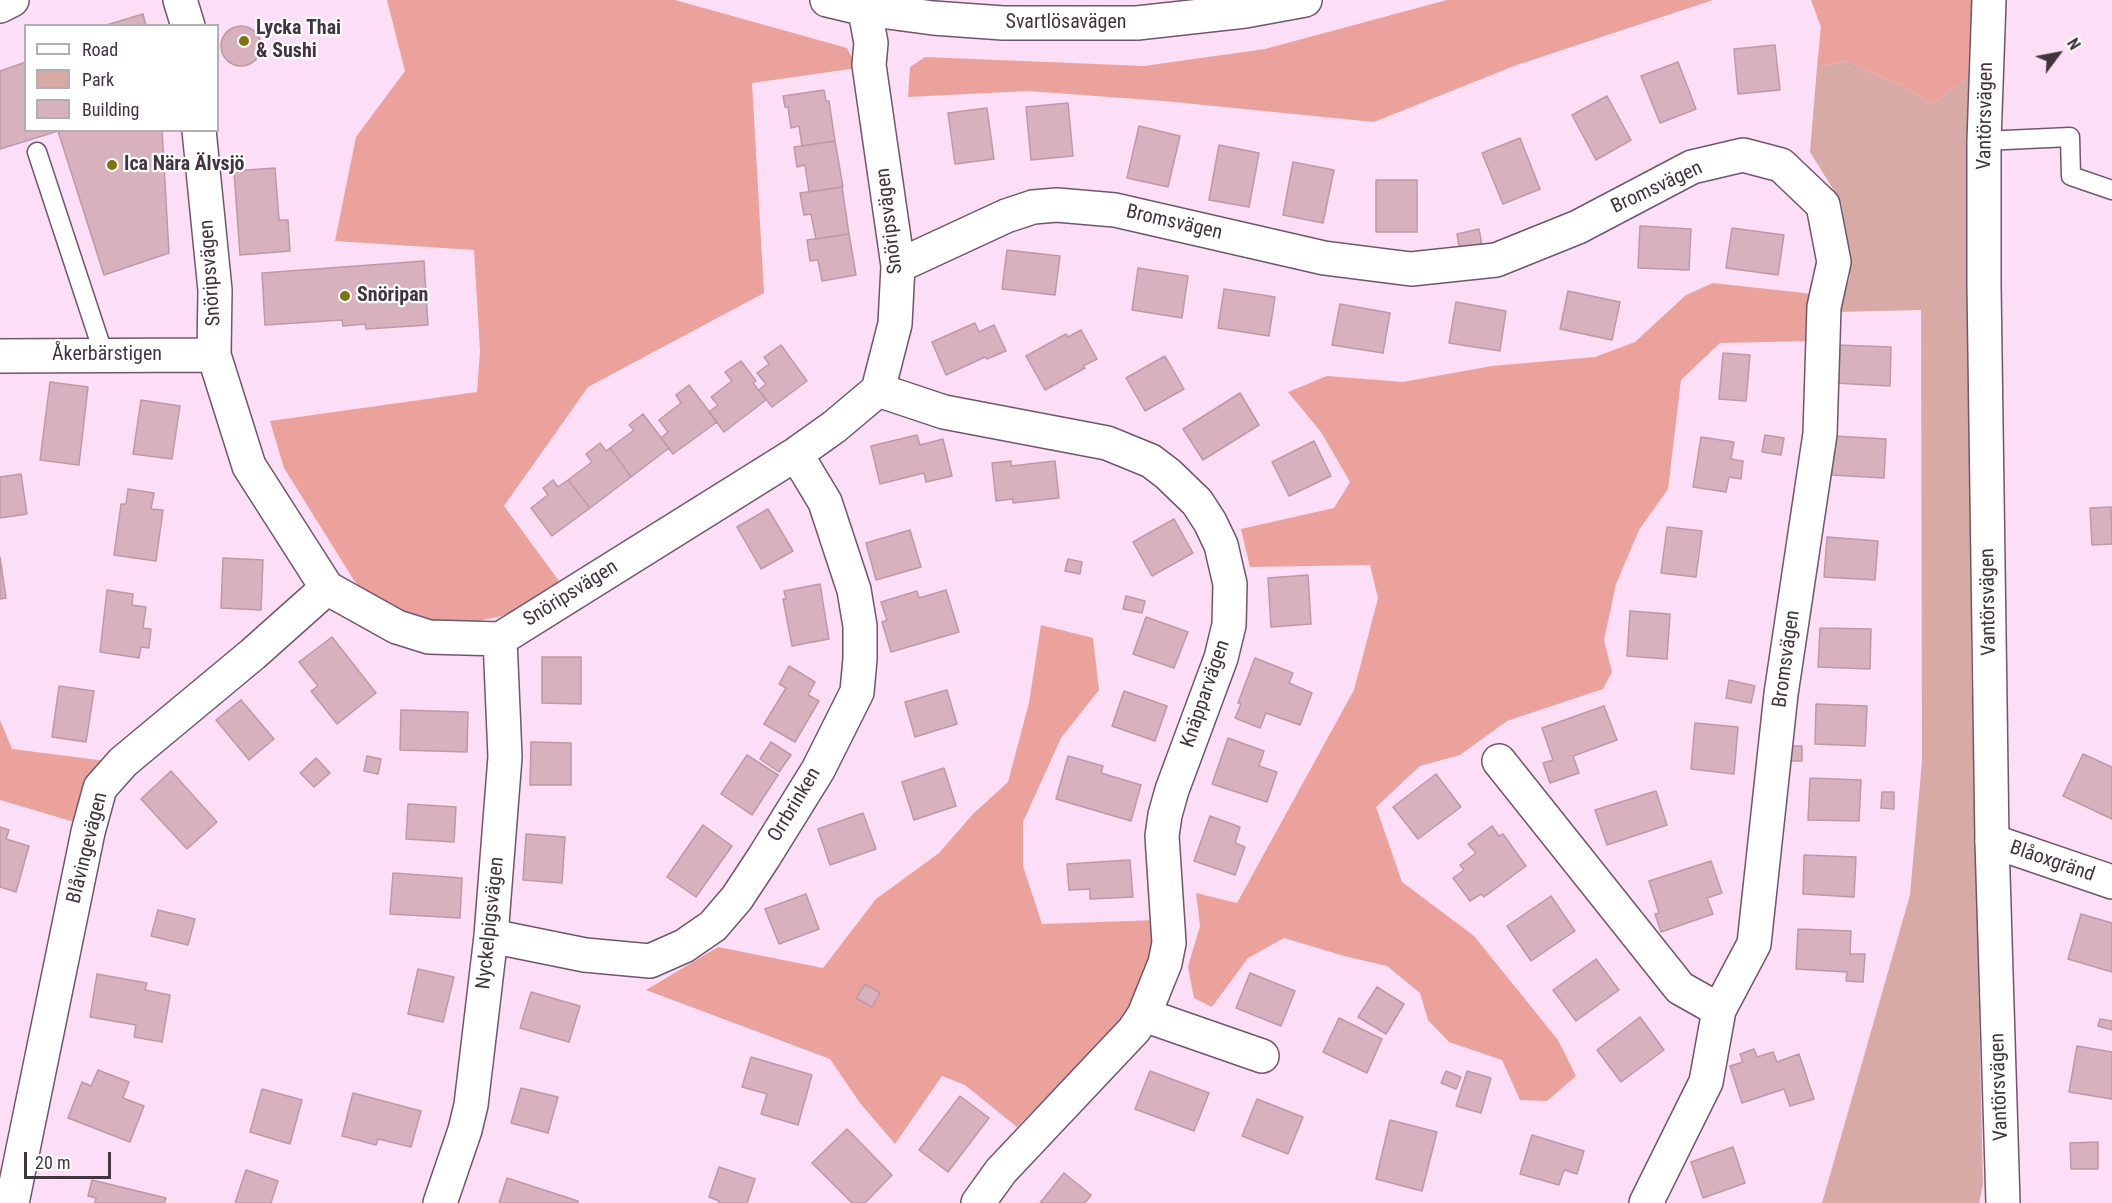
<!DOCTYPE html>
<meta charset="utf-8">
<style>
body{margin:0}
#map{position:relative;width:2112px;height:1203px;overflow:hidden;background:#fcdef6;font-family:"Roboto Condensed",sans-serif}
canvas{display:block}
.legend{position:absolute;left:24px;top:24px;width:195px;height:108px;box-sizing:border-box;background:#fff;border:2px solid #b3aeb2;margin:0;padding:8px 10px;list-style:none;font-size:18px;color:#40343e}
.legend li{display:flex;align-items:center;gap:12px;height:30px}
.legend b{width:30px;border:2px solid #b3aeb2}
.north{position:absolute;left:2028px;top:24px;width:60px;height:60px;-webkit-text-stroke:4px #fff;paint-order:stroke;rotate:58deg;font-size:16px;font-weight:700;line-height:24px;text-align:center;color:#40343e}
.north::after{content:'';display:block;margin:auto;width:21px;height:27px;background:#40343e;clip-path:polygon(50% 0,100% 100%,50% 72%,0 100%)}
.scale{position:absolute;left:24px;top:1152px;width:87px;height:27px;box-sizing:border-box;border:3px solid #40343e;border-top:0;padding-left:8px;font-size:18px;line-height:21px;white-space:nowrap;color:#40343e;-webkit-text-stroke:4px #fff;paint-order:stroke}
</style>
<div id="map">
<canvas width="2112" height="1203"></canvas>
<ul class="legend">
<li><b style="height:8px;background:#fff"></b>Road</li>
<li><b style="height:16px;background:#d7aaa6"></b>Park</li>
<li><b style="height:16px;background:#d7b1bd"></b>Building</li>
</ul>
<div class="north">N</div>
<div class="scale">20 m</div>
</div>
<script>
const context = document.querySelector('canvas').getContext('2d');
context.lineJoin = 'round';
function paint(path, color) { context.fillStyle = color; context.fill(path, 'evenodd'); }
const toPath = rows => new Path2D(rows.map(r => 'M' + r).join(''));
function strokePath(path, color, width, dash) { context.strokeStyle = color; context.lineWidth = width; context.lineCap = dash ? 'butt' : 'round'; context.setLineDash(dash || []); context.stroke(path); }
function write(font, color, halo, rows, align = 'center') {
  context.font = font + ' "Roboto Condensed",sans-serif'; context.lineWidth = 4.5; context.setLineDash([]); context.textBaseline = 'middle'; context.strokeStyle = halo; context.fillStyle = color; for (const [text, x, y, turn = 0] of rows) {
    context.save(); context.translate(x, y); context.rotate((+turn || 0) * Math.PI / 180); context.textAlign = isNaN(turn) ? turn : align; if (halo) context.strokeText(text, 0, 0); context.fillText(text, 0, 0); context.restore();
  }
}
paint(toPath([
 [1846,61,1903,86,1932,104,1972,76,1971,657,1983,1184,1979,1203,1822,1203,1910,895,1922,761,1921,310,1836,312,1850,277,1847,238,1841,202,1810,152,1817,67]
]), '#d7aaa6');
paint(toPath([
 [387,0,675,0,847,48,857,68,752,83,764,293,588,387,504,506,559,581,507,615,459,625,392,619,355,582,284,468,270,421,477,392,480,351,474,250,335,241,356,137,405,71],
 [1447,0,1713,0,1514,66,1374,122,1164,101,1028,91,908,97,910,67,925,57,1144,66,1265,49],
 [1811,0,1975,0,1972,76,1932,104,1903,86,1846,61,1817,67,1821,27],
 [1713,283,1813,294,1813,341,1720,343,1681,380,1668,489,1639,530,1616,584,1604,640,1612,672,1603,689,1507,721,1460,755,1420,766,1376,807,1402,882,1474,936,1558,1040,1576,1076,1547,1101,1520,1100,1502,1060,1449,1042,1428,1020,1420,993,1387,966,1344,956,1284,938,1248,958,1212,1007,1194,998,1188,967,1200,926,1196,893,1237,903,1354,690,1378,598,1370,565,1250,567,1241,529,1334,508,1350,482,1321,432,1288,392,1327,376,1403,382,1492,366,1595,357,1635,342,1686,295],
 [1041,625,1093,638,1099,690,1061,738,1023,822,1023,866,1042,924,1158,920,1150,994,1017,1127,965,1085,942,1076,895,1144,860,1103,830,1059,646,990,718,947,823,968,876,899,939,853,973,814,1008,782,1029,703],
 [0,720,12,749,114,762,81,824,0,800]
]), '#eba29d');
const building = toPath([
 [143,14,146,26,103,26,143,14],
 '221 46a20 20 0 1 1 40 0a20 20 0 1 1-40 0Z',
 [1775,45,1780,90,1738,94,1734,49,1775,45],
 [26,62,26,130,162,130,169,253,104,275,58,131,0,149,0,71,26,62],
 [1678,62,1696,109,1660,123,1641,76,1678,62],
 [824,90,826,101,829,101,835,141,802,146,799,126,791,128,788,107,785,107,783,96,824,90],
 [1607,96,1631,140,1596,160,1572,115,1607,96],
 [1068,103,1073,156,1031,160,1026,107,1068,103],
 [987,108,994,159,955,164,948,113,987,108],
 [1139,126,1180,136,1168,187,1127,178,1139,126],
 [1520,138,1540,189,1503,204,1482,153,1520,138],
 [835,141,843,187,809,192,805,165,797,167,794,147,835,141],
 [1219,145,1259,153,1249,207,1209,200,1219,145],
 [1293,162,1334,170,1323,223,1283,215,1293,162],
 [275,168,279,220,288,220,290,251,240,255,234,171,275,168],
 [1376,180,1417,180,1417,232,1376,232,1376,180],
 [842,187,849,234,816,239,811,214,804,215,800,193,842,187],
 [1640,226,1691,229,1689,270,1638,268,1640,226],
 [1732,228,1784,235,1778,275,1726,268,1732,228],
 [1479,229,1482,245,1460,251,1457,234,1479,229],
 [849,234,856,275,822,281,818,260,810,261,807,240,849,234],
 [1007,250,1060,256,1055,295,1002,289,1007,250],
 [424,261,428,325,366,329,365,324,343,326,342,320,265,325,262,273,424,261],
 [1138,268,1188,276,1182,318,1132,310,1138,268],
 [1224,289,1275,297,1269,336,1218,328,1224,289],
 [1568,291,1620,302,1612,340,1560,329,1568,291],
 [1456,302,1506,311,1500,351,1449,343,1456,302],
 [1340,304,1390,313,1383,353,1332,345,1340,304],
 [975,323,979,332,994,325,1006,351,987,359,985,357,946,375,932,342,975,323],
 [1081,330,1097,359,1083,366,1085,368,1045,390,1026,356,1066,334,1068,337,1081,330],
 [781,345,807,381,772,407,759,390,766,384,757,373,769,364,764,357,781,345],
 [1836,345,1891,347,1890,386,1834,383,1836,345],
 [1723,353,1750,355,1746,401,1719,399,1723,353],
 [1165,356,1184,389,1145,411,1126,378,1165,356],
 [741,361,756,381,753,383,766,400,724,432,709,412,718,405,711,397,732,381,725,372,741,361],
 [50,382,88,387,79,465,40,460,50,382],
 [689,385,717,422,673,454,661,438,668,432,659,420,681,403,676,395,689,385],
 [1240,393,1259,425,1203,460,1183,429,1240,393],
 [141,400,180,406,172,459,133,454,141,400],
 [643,414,669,448,631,477,610,448,634,430,629,425,643,414],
 [917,435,920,445,943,439,952,476,926,482,924,473,880,484,871,446,917,435],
 [1765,435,1784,438,1781,455,1762,452,1765,435],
 [1834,436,1886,439,1884,478,1832,475,1834,436],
 [1701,437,1734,442,1731,459,1743,461,1741,479,1729,477,1726,492,1693,487,1701,437],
 [1314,441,1331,476,1289,496,1272,462,1314,441],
 [600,443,606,451,610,448,631,477,590,508,568,480,592,462,586,454,600,443],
 [1011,461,1011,466,1055,461,1059,498,1013,503,1013,499,996,501,992,463,1011,461],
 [21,474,27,514,0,518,0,477,21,474],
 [553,480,558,487,568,480,590,508,552,536,531,508,548,495,543,488,553,480],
 [128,489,154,493,151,509,163,510,156,561,114,555,121,504,126,504,128,489],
 [2111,507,2112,544,2092,545,2090,508,2111,507],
 [768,509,793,551,761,569,737,527,768,509],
 [1174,519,1193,553,1152,576,1133,542,1174,519],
 [1667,527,1702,531,1696,577,1661,573,1667,527],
 [910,530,921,567,876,580,866,543,910,530],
 [1827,537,1878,541,1875,580,1824,577,1827,537],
 [0,557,6,598,0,599,0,557],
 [223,558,263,560,261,610,221,608,223,558],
 [1068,559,1082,562,1080,574,1065,571,1068,559],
 [1308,575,1311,624,1271,627,1268,578,1308,575],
 [820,584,829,639,792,646,783,599,786,599,784,591,820,584],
 [107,590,133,594,132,605,146,607,143,628,151,629,149,648,141,647,139,658,100,652,107,590],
 [946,590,959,632,891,652,882,622,887,620,881,602,917,591,919,598,946,590],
 [1126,596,1145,601,1142,613,1123,609,1126,596],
 [1630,611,1670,614,1667,659,1627,656,1630,611],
 [1146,617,1188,632,1174,668,1133,654,1146,617],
 [1820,628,1871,629,1870,669,1818,667,1820,628],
 [332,637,376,693,337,724,311,691,318,686,299,662,332,637],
 [542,657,581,657,581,704,542,703,542,657],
 [1255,658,1293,673,1289,683,1312,693,1300,725,1266,713,1260,728,1235,718,1241,704,1238,703,1255,658],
 [789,666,815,682,808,695,819,701,795,742,764,724,786,688,779,684,789,666],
 [1729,680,1755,686,1751,703,1726,698,1729,680],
 [59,686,94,691,86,742,52,737,59,686],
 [947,690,957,724,915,737,905,702,947,690],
 [1124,691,1167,706,1155,741,1112,726,1124,691],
 [241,700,274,739,249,760,216,720,241,700],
 [1816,704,1867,706,1865,746,1815,744,1816,704],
 [1604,706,1617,740,1573,756,1579,773,1550,783,1543,763,1553,760,1542,728,1604,706],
 [401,710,468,712,467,752,400,750,401,710],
 [1695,723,1738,727,1734,774,1691,769,1695,723],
 [1228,738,1264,751,1259,766,1277,772,1267,802,1212,784,1228,738],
 [531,742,571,743,571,785,530,785,531,742],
 [771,742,791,755,779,772,760,759,771,742],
 [1782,746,1802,746,1802,761,1782,761,1782,746],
 [2083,754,2112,767,2112,819,2063,796,2083,754],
 [747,755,778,775,752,815,721,794,747,755],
 [367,756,381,759,378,774,364,771,367,756],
 [1068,756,1103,766,1101,773,1141,785,1131,821,1056,799,1068,756],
 [316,758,330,773,314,787,300,773,316,758],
 [944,768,956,806,914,820,902,782,944,768],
 [171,771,217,822,187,849,141,799,171,771],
 [1436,774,1461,807,1418,839,1393,807,1436,774],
 [1810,778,1861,780,1859,821,1808,820,1810,778],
 [1656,791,1667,825,1607,845,1595,810,1656,791],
 [1882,792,1894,792,1894,809,1881,808,1882,792],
 [408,804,456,807,454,842,406,839,408,804],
 [863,813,876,849,830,865,818,829,863,813],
 [1210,816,1240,827,1235,843,1245,847,1235,875,1194,861,1210,816],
 [703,825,732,846,696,897,667,877,703,825],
 [1492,826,1499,836,1503,834,1526,866,1484,897,1481,894,1470,901,1453,878,1464,870,1460,865,1476,853,1468,844,1492,826],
 [0,827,9,830,6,839,29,846,16,892,0,887,0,827],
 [526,834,565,837,562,883,523,880,526,834],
 [1804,855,1856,857,1854,897,1803,894,1804,855],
 [1130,860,1133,897,1090,899,1090,889,1069,890,1067,864,1130,860],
 [1711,861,1722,893,1707,898,1713,914,1661,932,1655,914,1659,913,1649,881,1711,861],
 [393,873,462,878,460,918,390,914,393,873],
 [806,894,819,929,779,944,765,909,806,894],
 [1551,896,1575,931,1531,961,1507,926,1551,896],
 [158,910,195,919,188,945,151,936,158,910],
 [2081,914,2112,923,2112,972,2068,959,2081,914],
 [1798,929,1851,931,1850,954,1865,954,1863,982,1846,981,1847,972,1796,969,1798,929],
 [1596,959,1619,990,1576,1021,1553,990,1596,959],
 [418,969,454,977,443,1022,408,1014,418,969],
 [1250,973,1295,991,1281,1026,1236,1008,1250,973],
 [97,974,147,983,145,990,170,995,162,1042,134,1037,136,1025,90,1017,97,974],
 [865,984,880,993,872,1007,856,998,865,984],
 [1377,987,1404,1004,1386,1034,1358,1017,1377,987],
 [531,992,580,1006,569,1042,520,1028,531,992],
 [1640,1017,1664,1050,1621,1082,1597,1050,1640,1017],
 [1339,1018,1382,1039,1367,1073,1323,1052,1339,1018],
 [2100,1019,2112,1021,2112,1030,2098,1026,2100,1019],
 [2077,1046,2112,1052,2112,1099,2069,1092,2077,1046],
 [1754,1049,1757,1057,1773,1052,1777,1062,1799,1054,1814,1099,1790,1106,1784,1089,1742,1103,1730,1066,1743,1062,1740,1054,1754,1049],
 [751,1057,812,1075,798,1125,761,1114,767,1094,742,1087,751,1057],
 [98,1070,129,1082,123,1098,144,1106,130,1142,68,1118,82,1082,91,1086,98,1070],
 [1150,1071,1209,1093,1194,1131,1135,1109,1150,1071],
 [1446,1071,1461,1077,1456,1089,1441,1083,1446,1071],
 [1467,1071,1491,1078,1481,1113,1456,1106,1467,1071],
 [521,1088,558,1097,548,1133,511,1123,521,1088],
 [262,1089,302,1100,290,1144,250,1132,262,1089],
 [353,1093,421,1111,411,1147,378,1139,376,1145,342,1136,353,1093],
 [960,1096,989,1118,948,1172,919,1150,960,1096],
 [1257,1099,1303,1117,1288,1154,1242,1136,1257,1099],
 [1390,1120,1437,1132,1422,1191,1376,1179,1390,1120],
 [847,1129,892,1175,865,1203,852,1203,812,1163,847,1129],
 [1532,1135,1584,1151,1577,1174,1564,1170,1559,1185,1520,1174,1532,1135],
 [2098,1142,2098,1169,2071,1169,2070,1143,2098,1142],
 [1733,1147,1745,1183,1703,1198,1691,1162,1733,1147],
 [719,1167,755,1179,747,1203,718,1203,719,1201,709,1197,719,1167],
 [246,1170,278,1181,271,1203,235,1203,246,1170],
 [1064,1173,1091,1195,1085,1203,1040,1203,1064,1173],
 [507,1178,578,1201,578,1203,499,1203,507,1178],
 [92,1180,166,1198,164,1203,95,1203,96,1198,88,1196,92,1180]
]);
paint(building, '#d7b1bd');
strokePath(building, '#be99a5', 1.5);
const service = toPath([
 [1984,141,2070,137,2071,176,2112,190],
 [37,152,104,355]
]);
const minor = toPath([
 [180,0,188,26],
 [199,130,215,290,214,355,249,466,327,588,397,627,429,637,500,639,796,454,834,427,878,390,895,324,898,266,869,65,871,43,863,0],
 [898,266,1006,216,1033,207,1057,205,1115,210,1324,258,1411,269,1496,260,1578,227,1692,167,1743,155,1781,165,1823,205,1834,262,1824,307,1820,434,1781,694,1754,944,1719,1010,1706,1082,1646,1203],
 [0,356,214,355],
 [878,390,944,412,1107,443,1151,461,1168,474,1197,502,1210,522,1221,545,1230,584,1229,625,1221,658,1172,790,1165,815,1162,836,1169,943,1165,963,1144,1015,1134,1030,1001,1171,978,1203],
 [1499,761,1680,988,1719,1010],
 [1992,841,2112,882],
 [491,936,585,955,650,961,684,946,713,926,737,898,764,857,818,770,857,692,860,659,860,626,854,590,825,502,796,454],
 [1144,1015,1262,1056],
 [12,1203,88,832,100,788,123,762,253,654,327,588],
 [440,1203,465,1130,471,1105,491,936,505,757,500,639]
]);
const tertiary = toPath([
 [827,0,865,9,933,18,1003,23,1137,23,1245,11,1305,0],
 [1989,0,1984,141,1984,285,1992,841,2003,1203],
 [0,6,12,0]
]);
strokePath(service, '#70566b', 21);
strokePath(minor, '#70566b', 36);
strokePath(tertiary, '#70566b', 36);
strokePath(service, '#fff', 18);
strokePath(minor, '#fff', 33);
strokePath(tertiary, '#fff', 33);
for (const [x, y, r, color] of [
 [244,41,6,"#807111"],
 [112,165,6,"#807111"],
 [345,296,6,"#807111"]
]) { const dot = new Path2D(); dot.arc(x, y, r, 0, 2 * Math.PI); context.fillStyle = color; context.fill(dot); strokePath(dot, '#fff', 2); }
write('20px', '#40343e', '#fff', [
 ["Svartlösavägen",1066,23],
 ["Vantörsvägen",1986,116,-89],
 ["Bromsvägen",1657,188,-25],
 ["Snöripsvägen",890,221,-97],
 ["Bromsvägen",1174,223,13],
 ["Snöripsvägen",211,273,-94],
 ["Åkerbärstigen",107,355],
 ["Snöripsvägen",571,594,-32],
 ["Vantörsvägen",1989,602,-91],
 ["Bromsvägen",1787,659,-82],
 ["Knäpparvägen",1206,694,-71],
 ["Orrbrinken",795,805,-59],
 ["Blåvingevägen",88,848,-76],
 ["Blåoxgränd",2052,862,19],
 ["Nyckelpigsvägen",491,923,-84],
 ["Vantörsvägen",2000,1087,-92]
]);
write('bold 20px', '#40343e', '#fff', [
 ["Lycka Thai",256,29],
 ["& Sushi",256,52],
 ["Ica Nära Älvsjö",124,165],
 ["Snöripan",357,296]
], 'left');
</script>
